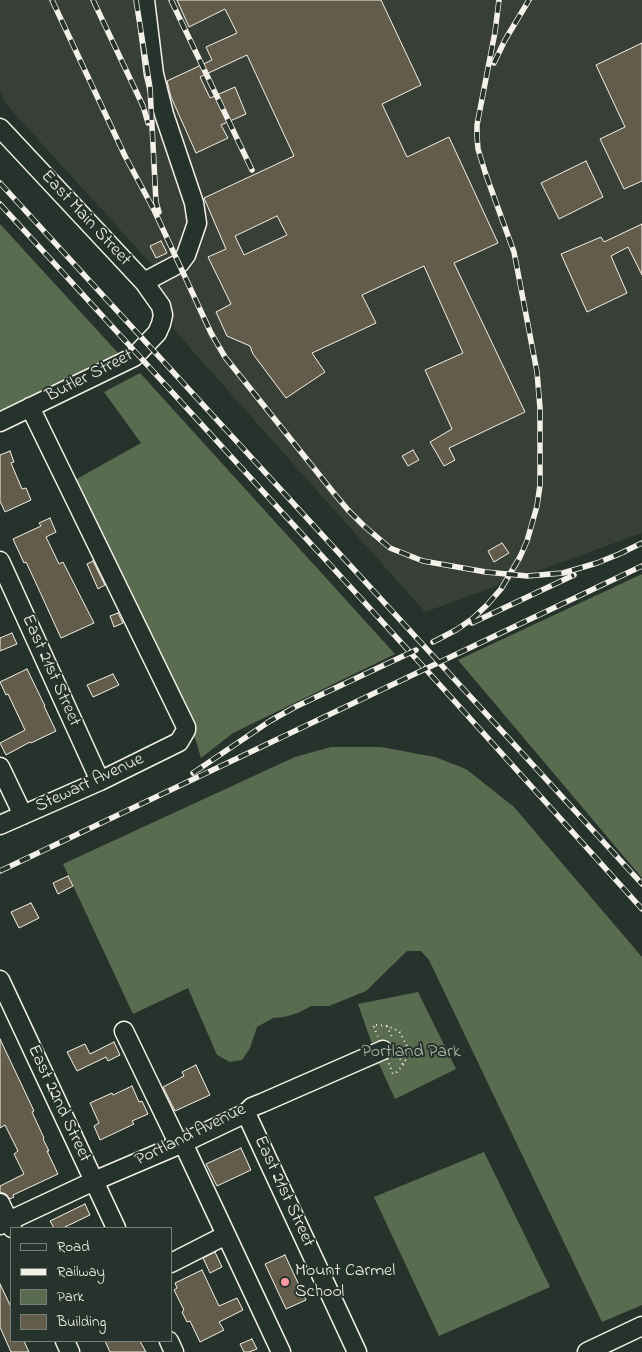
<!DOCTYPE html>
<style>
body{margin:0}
#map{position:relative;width:642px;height:1352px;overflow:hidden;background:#26332d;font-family:"Indie Flower",sans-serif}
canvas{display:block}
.legend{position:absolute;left:10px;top:1227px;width:162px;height:115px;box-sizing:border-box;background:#26332d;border:1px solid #787f78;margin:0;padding:6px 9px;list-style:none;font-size:15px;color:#f4f1e8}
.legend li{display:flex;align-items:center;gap:10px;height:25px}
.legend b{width:25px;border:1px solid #787f78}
</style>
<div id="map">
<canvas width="642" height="1352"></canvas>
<ul class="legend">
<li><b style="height:6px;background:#26332d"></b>Road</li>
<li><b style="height:6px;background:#f4f1e8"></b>Railway</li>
<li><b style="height:14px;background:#5a6c4f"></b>Park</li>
<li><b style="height:14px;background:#635c4b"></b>Building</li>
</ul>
</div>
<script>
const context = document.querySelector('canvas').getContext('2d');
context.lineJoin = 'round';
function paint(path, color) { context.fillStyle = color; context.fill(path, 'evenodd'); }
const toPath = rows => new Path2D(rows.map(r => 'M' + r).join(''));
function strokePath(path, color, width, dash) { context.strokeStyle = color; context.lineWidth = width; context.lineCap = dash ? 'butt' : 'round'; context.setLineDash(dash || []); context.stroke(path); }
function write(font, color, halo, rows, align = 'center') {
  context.font = font + ' "Indie Flower",sans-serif'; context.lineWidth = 4; context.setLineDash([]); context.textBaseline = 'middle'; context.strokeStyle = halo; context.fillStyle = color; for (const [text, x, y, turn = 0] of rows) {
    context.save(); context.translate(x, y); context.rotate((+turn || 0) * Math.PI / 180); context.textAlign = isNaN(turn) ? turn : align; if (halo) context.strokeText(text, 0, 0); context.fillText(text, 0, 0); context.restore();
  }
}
paint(toPath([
 [0,0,642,0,642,533,425,612,176,332,153,266,5,103,0,92]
]), '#383f36');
paint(toPath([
 [0,224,119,354,0,410],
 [140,373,395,654,233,733,201,758,196,741,75,480,141,443,104,392],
 [642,574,642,878,458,660],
 [331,747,381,747,435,757,466,769,514,807,642,957,642,1305,602,1322,429,960,421,951,407,951,366,991,329,1006,311,1006,298,1013,284,1017,273,1018,257,1027,250,1048,242,1060,230,1062,217,1055,188,988,133,1014,63,864,295,757],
 [418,992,456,1069,395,1099,379,1064,257,1107,374,1050,358,1004],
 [484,1152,550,1287,439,1336,374,1197]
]), '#5a6c4f');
const building = toPath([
 [177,0,381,0,421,85,382,104,407,157,449,137,498,243,454,263,525,412,449,448,455,460,444,466,430,442,452,429,425,370,463,353,424,266,362,295,376,323,312,353,325,372,286,398,253,354,250,346,227,336,216,312,231,304,208,257,226,249,204,198,294,156,247,55,200,77,210,98,235,87,246,114,221,125,228,138,196,153,171,97,167,81,212,60,206,47,237,33,225,9,189,27,177,0],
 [277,216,287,235,244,255,235,236,277,216],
 [642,43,642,181,624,189,600,139,625,127,596,65,642,43],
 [586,161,603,197,559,219,541,183,586,161],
 [642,224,642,275,628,247,611,256,627,293,587,312,561,254,601,237,604,242,642,224],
 [161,241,167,253,156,258,150,246,161,241],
 [413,450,419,460,408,466,402,456,413,450],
 [10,451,14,462,11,463,22,489,26,488,31,500,5,512,0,501,0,455,10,451],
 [50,518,56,532,46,537,59,564,63,562,94,623,61,638,34,579,26,562,24,563,13,539,41,526,39,523,50,518],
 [502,543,509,553,494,562,488,551,502,543],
 [93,561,105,585,98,589,87,564,93,561],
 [118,613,123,623,114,627,110,616,118,613],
 [12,633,17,644,0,651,0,638,12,633],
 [27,669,45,706,44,706,56,731,31,743,30,742,6,755,0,743,25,730,8,694,6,695,0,682,27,669],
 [113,674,119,685,93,697,87,685,113,674],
 [68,876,73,886,58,894,53,883,68,876],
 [31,903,39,918,19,928,11,912,31,903],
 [0,1039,34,1111,32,1112,44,1138,43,1139,49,1151,47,1151,58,1174,13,1195,14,1197,10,1199,6,1194,0,1192,0,1186,24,1174,14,1154,18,1151,5,1125,0,1128,0,1039],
 [114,1042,120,1055,108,1061,106,1057,77,1071,67,1052,85,1044,90,1054,114,1042],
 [196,1065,210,1095,175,1111,163,1087,184,1076,182,1072,196,1065],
 [132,1086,139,1102,142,1101,148,1114,132,1121,134,1124,100,1140,94,1126,99,1123,90,1103,112,1093,113,1095,132,1086],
 [241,1148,251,1170,217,1186,206,1164,241,1148],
 [85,1204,90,1215,63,1228,54,1228,50,1221,85,1204],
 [215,1252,222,1267,210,1273,203,1258,215,1252],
 [285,1255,306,1300,286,1309,265,1264,285,1255],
 [202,1270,219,1306,237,1298,243,1310,219,1322,224,1330,200,1342,190,1321,187,1322,182,1312,184,1310,174,1290,177,1288,175,1283,202,1270],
 [0,1284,11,1307,11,1341,24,1341,29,1352,11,1352,0,1327,0,1284],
 [252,1339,257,1349,249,1352,244,1352,240,1344,252,1339],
 [105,1341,140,1341,146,1352,110,1352,105,1341]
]);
paint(building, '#635c4b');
strokePath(building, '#f4f1e8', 1);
const minor = toPath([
 [0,128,144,282,161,306,163,315,161,324,157,333,134,357,0,422],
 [144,282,180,263,186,255,197,223,194,203,164,114,154,74,145,0],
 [0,561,100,781],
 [0,767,23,815],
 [0,825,100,781,179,742,186,730,186,727,30,407],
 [0,980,116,1228],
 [124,1031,179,1145],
 [246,1113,357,1352],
 [183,1143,281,1352],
 [0,1203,12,1228],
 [0,1225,94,1181,183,1143,246,1113,252,1107,262,1103,383,1050],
 [171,1263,226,1235],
 [65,1341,70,1352],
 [169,1341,174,1352],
 [587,1352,642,1326]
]);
strokePath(minor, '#f4f1e8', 21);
strokePath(toPath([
 [376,1025,387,1026,399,1031,407,1046,406,1059,403,1065,397,1072,393,1074,374,1027,376,1025],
 [387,1026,392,1037],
 [398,1054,403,1065]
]), '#f4f1e8', 2, [1, 4]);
strokePath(minor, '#26332d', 18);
const rail = toPath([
 [52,0,125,156,154,210,211,333,225,357,333,492,348,510,364,526,390,548,423,561,486,572,527,576,563,573,597,563,624,552],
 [93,0,135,89,143,106,148,123],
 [136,0,150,88,156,202,159,212],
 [171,0,252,170],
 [494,63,505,40,529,0],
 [0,183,642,884],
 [0,204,430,674,642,909],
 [617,555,642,543],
 [472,623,574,575],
 [433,642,456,630,472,619,487,605,501,589,520,557,527,541,537,506,540,485,540,408,537,372,514,252,486,175,478,149,477,136,477,125,495,32,499,0],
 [193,773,270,721,295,707,416,650],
 [0,871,642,566]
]);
strokePath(rail, '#f4f1e8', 5.5);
strokePath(rail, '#26332d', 4, [11]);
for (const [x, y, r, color] of [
 [285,1282,5,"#ff9aa2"]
]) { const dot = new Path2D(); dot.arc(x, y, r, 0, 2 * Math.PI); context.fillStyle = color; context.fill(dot); strokePath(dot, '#26332d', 2); }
write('18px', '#f4f1e8', '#26332d', [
 ["East Main Street",85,219,47],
 ["Butler Street",90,377,-27],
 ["East 21st Street",50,671,66],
 ["Stewart Avenue",90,784,-25],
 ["East 22nd Street",58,1104,65],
 ["Portland Avenue",191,1136,-26],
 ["East 21st Street",283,1192,65]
]);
write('18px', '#b6bcab', '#26332d', [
 ["Portland Park",411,1053]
]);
write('18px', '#f4f1e8', '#26332d', [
 ["Mount Carmel",295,1272],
 ["School",295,1293]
], 'left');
</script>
